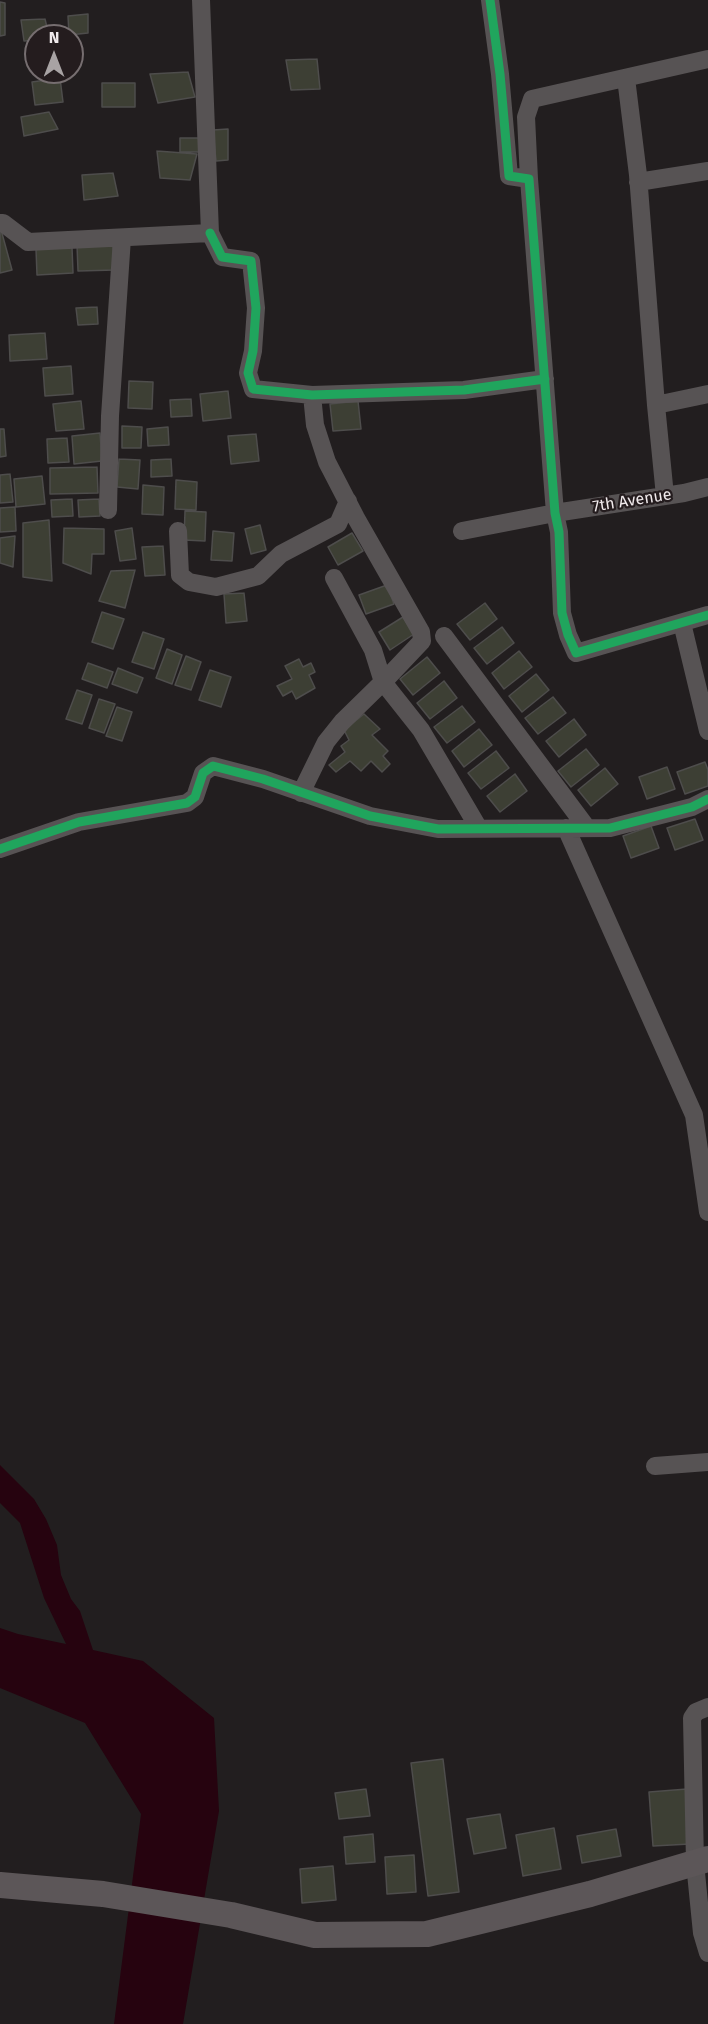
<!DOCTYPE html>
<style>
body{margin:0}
#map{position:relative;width:708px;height:2024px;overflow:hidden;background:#221e1f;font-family:"Fira Sans",sans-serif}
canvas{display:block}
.north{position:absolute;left:24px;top:24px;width:60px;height:60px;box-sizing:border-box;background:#241c1e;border:2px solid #766e70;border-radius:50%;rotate:0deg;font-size:16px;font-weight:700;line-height:24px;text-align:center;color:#f0eaec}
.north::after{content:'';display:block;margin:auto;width:21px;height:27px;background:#a8a3a4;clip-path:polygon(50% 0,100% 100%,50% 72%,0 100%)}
</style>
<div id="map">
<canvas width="708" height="2024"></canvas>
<div class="north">N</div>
</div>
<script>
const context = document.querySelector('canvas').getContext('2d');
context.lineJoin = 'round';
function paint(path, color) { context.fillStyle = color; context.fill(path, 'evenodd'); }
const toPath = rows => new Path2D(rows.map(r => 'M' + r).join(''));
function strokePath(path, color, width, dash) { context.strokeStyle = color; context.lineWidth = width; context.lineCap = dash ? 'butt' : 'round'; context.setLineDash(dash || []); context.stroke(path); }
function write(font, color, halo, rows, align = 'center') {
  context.font = font + ' "Fira Sans",sans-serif'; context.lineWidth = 4.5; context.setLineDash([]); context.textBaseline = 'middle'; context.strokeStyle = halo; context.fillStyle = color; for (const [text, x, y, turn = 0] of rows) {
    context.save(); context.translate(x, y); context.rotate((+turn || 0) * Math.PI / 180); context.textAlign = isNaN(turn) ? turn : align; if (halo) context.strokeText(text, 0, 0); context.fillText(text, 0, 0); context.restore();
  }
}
paint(toPath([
 [0,1465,34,1499,46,1519,57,1545,61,1575,71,1599,80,1611,93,1650,143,1661,214,1718,219,1811,183,2024,114,2024,141,1814,85,1723,0,1688,0,1628,18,1634,66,1644,44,1598,20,1523,0,1503]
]), '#26030f');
const building = toPath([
 [0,2,5,3,5,35,0,36,0,2],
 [88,14,88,33,69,35,68,16,88,14],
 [45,19,49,36,36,36,36,40,24,41,21,20,45,19],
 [317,59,320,89,291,90,286,60,317,59],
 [188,72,195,97,158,103,150,74,188,72],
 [60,78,63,102,35,105,32,82,60,78],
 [102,83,135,83,135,107,102,107,102,83],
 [49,112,58,129,24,136,21,117,49,112],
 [228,129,228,160,216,161,213,130,228,129],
 [180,138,201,138,201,152,180,152,180,138],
 [157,151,197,154,190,180,160,178,157,151],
 [113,173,118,196,84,200,82,175,113,173],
 [0,226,12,270,0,273,0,226],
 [113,244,115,270,78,271,77,245,113,244],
 [72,247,73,273,37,275,36,249,72,247],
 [97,307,98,324,78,325,76,308,97,307],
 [45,333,47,359,10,361,9,335,45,333],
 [71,366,73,394,45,396,43,368,71,366],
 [129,381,153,382,152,409,128,408,129,381],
 [228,391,231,418,203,421,200,394,228,391],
 [191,399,192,416,171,417,170,400,191,399],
 [81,401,84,429,56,431,53,404,81,401],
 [358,401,361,429,333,431,330,404,358,401],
 [122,426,142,427,141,448,122,448,122,426],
 [168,427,169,445,148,446,147,429,168,427],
 [0,429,4,429,6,456,0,457,0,429],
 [100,433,102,461,74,464,72,436,100,433],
 [256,434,259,461,231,464,228,436,256,434],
 [67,438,69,462,48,463,47,439,67,438],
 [119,459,140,460,138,489,117,487,119,459],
 [171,459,172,476,151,477,151,460,171,459],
 [97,467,98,493,50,494,50,468,97,467],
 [10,474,13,502,0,503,0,475,10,474],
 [42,476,45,504,16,507,14,479,42,476],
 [176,480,197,482,196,510,175,509,176,480],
 [143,485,164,487,163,515,142,514,143,485],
 [72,499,73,516,52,517,51,500,72,499],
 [99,499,100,516,79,517,78,500,99,499],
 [15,507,16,531,0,532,0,508,15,507],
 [185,511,206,512,205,541,184,540,185,511],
 [49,520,52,581,23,577,23,523,49,520],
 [260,525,266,550,251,554,245,529,260,525],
 [64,528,104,529,104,554,92,554,91,574,63,563,64,528],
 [132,528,136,559,120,561,115,531,132,528],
 [213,531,234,533,232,561,211,560,213,531],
 [352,533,363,551,338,565,328,547,352,533],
 [15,536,13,567,0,563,0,538,15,536],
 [163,546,165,575,145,576,142,547,163,546],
 [135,570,125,608,99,601,111,571,135,570],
 [387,585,394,604,366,614,359,595,387,585],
 [244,593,247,621,226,623,224,594,244,593],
 [485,603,497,619,470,640,457,624,485,603],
 [102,612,124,619,113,649,92,642,102,612],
 [403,617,414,634,390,650,379,632,403,617],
 [502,627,514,643,487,664,474,648,502,627],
 [143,632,164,639,154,669,132,662,143,632],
 [167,649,182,655,172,684,156,678,167,649],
 [519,651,532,667,504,689,492,673,519,651],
 [186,656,201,662,191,690,175,685,186,656],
 [427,657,440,673,413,695,400,679,427,657],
 [299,659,303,667,311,663,315,672,309,675,315,688,296,699,292,691,283,696,277,686,292,679,285,666,299,659],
 [88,663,113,672,107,688,82,679,88,663],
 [118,668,143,678,137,693,112,684,118,668],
 [210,670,231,677,221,707,199,700,210,670],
 [536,674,549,690,522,712,509,696,536,674],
 [444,681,457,698,430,719,417,703,444,681],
 [77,690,92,695,82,724,66,719,77,690],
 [553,697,566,713,538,734,525,718,553,697],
 [99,699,115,704,104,733,89,728,99,699],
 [462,706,475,722,447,743,434,727,462,706],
 [117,707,132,712,122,741,106,736,117,707],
 [364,714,380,729,372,735,388,751,383,756,390,764,382,772,371,761,361,771,350,761,336,772,329,765,345,752,341,746,349,740,344,730,364,714],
 [574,719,586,735,559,757,546,741,574,719],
 [479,729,492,745,464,767,452,751,479,729],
 [586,749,599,765,571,787,558,771,586,749],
 [496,751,509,768,481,789,468,773,496,751],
 [705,762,708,770,708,786,685,794,677,772,705,762],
 [667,767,675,789,647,799,639,777,667,767],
 [605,768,618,784,591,806,578,790,605,768],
 [515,774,527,791,500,812,487,796,515,774],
 [695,819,703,840,675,850,667,828,695,819],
 [651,826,659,848,631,858,623,836,651,826],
 [443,1759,459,1892,428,1896,411,1763,443,1759],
 [366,1789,370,1816,339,1819,335,1793,366,1789],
 [687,1789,690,1844,653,1846,649,1792,687,1789],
 [500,1814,506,1848,474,1854,467,1819,500,1814],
 [554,1828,561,1869,523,1876,516,1835,554,1828],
 [616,1829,621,1856,582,1863,577,1836,616,1829],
 [373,1834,375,1862,346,1864,344,1837,373,1834],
 [414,1855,416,1892,387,1894,385,1857,414,1855],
 [333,1866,336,1900,302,1903,300,1869,333,1866]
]);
paint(building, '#3d3f34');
strokePath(building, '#4e4d4c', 1.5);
strokePath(toPath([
 [490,0,500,74,509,176,529,179,555,513,559,532,562,613,568,635,576,653,708,615],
 [626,78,638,175,656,405,665,496],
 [529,179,526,117,532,99,708,59],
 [638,182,708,171],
 [0,223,3,223,28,242,210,233,201,0],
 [210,233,222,257,251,261,256,308,253,351,248,373,253,389,312,395,464,390,545,379],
 [656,405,708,394],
 [108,510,110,416,122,238],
 [178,531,180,575,189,582,216,587,258,576,281,554,338,524,348,501],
 [462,531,555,513,684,493,708,487],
 [334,578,373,650,383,682,421,730,478,827],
 [682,623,708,731],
 [444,636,587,828],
 [301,793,326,742,342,722,387,678,422,641,421,632,356,518,327,462,315,425,312,395],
 [566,828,694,1115,708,1212],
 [0,849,79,822,187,803,195,797,203,773,213,766,263,779,370,816,438,829,610,828,692,807,708,799],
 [655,1466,708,1462],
 [708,1707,696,1712,692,1718,695,1863,702,1933,708,1953]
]), '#575354', 18);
strokePath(toPath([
 [0,1885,103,1894,231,1915,315,1935,427,1934,590,1894,708,1859]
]), '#5c5658', 26);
strokePath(toPath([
 [490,0,500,74,509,176,529,179,555,513,559,532,562,613,568,635,576,653,708,615],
 [210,233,222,257,251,261,256,308,253,351,248,373,253,389,312,395,464,390,545,379],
 [0,849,79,822,187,803,195,797,203,773,213,766,263,779,370,816,438,829,610,828,692,807,708,799]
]), '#20a55d', 9);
write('16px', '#f0eaec', '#241c1e', [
 ["7th Avenue",632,501,-9]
]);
</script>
